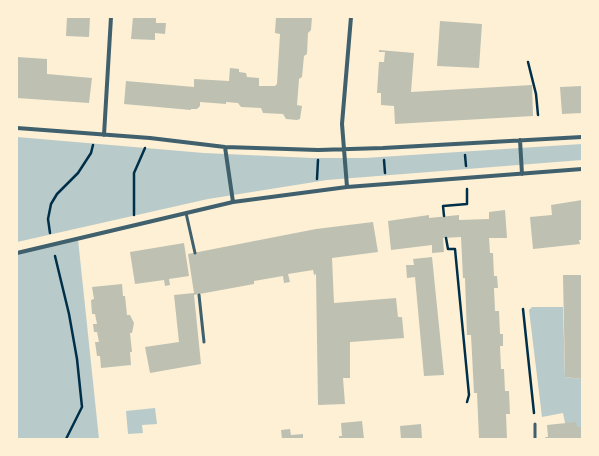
<!DOCTYPE html>
<style>
body{margin:0}
#map{position:relative;width:599px;height:456px;overflow:hidden;background:#fdf0d5;font-family:Cabin,sans-serif}
canvas{display:block}
.frame{position:absolute;inset:0;border:18px solid #fdf0d5;pointer-events:none}
</style>
<div id="map">
<canvas width="599" height="456"></canvas>
<div class="frame"></div>
</div>
<script>
const context = document.querySelector('canvas').getContext('2d');
context.lineJoin = 'round';
function paint(path, color) { context.fillStyle = color; context.fill(path, 'evenodd'); }
const toPath = rows => new Path2D(rows.map(r => 'M' + r).join(''));
function strokePath(path, color, width, dash) { context.strokeStyle = color; context.lineWidth = width; context.lineCap = dash ? 'butt' : 'round'; context.setLineDash(dash || []); context.stroke(path); }
paint(toPath([
 [17,137,204,153,312,158,365,158,582,144,582,160,327,180,208,199,17,242],
 [78,239,99,439,17,439,17,253],
 [532,307,563,307,565,377,582,379,582,427,577,427,565,423,563,413,542,417,529,310],
 [155,408,157,424,142,425,143,433,128,434,126,411]
]), '#b9caca');
paint(toPath([
 [67,17,90,17,89,37,66,36],
 [133,17,156,17,156,23,166,23,165,34,155,33,155,40,131,39],
 [276,17,312,17,311,30,308,33,307,54,304,56,302,77,299,79,297,105,302,106,300,119,297,120,286,119,283,114,263,113,261,108,241,107,238,103,226,102,226,104,200,102,200,106,197,109,191,109,191,110,124,104,126,81,194,87,194,79,229,81,230,68,239,69,239,72,246,73,247,77,259,78,259,86,275,86,277,84,280,34,275,33],
 [440,21,482,24,479,68,437,66],
 [379,50,414,53,411,92,532,85,533,116,395,124,394,106,381,105,381,93,377,93,379,62,384,62,385,52,379,52],
 [17,57,47,59,47,74,92,78,89,103,17,98],
 [582,86,582,113,562,114,560,87],
 [582,200,582,240,579,240,580,244,533,249,530,217,552,215,551,205],
 [505,210,507,238,489,238,490,253,493,253,494,276,497,276,498,288,494,288,495,311,499,311,500,334,503,334,503,346,500,346,501,369,504,369,505,391,509,391,510,414,506,414,507,439,479,439,477,393,474,393,471,335,467,335,465,278,463,278,461,237,443,238,444,252,432,253,432,245,391,250,388,221,429,215,429,218,459,215,459,220,489,219,489,212],
 [373,222,378,252,332,258,334,303,396,298,398,317,402,317,404,338,350,342,350,378,343,378,345,404,318,405,316,274,314,275,313,270,288,274,290,282,284,283,283,276,254,281,254,284,194,295,201,364,150,373,145,347,179,342,174,295,194,293,188,254,316,229],
 [184,243,189,276,169,279,170,285,165,286,164,280,135,284,130,252],
 [432,257,444,375,424,376,415,277,407,278,406,265,414,265,413,259],
 [563,275,582,275,582,379,565,377],
 [122,284,123,296,125,296,127,315,130,315,134,323,132,333,130,333,132,352,130,352,131,365,101,368,100,356,97,356,95,342,99,342,97,332,94,332,93,324,97,324,95,314,92,314,91,300,94,299,92,287],
 [362,421,364,439,339,439,339,436,342,436,341,423],
 [576,422,577,427,582,427,582,439,546,439,545,437,548,437,547,425],
 [421,424,422,439,401,439,400,426],
 [290,429,291,435,303,434,303,439,282,439,281,430]
]), '#bec0b2');
strokePath(toPath([
 [528,62,536,94,538,115],
 [465,155,466,166],
 [384,160,385,173],
 [317,179,318,160],
 [134,215,134,173,145,148],
 [444,216,443,206,467,204,467,189],
 [50,233,48,219,51,204,57,194,78,173,91,153,93,145],
 [446,238,448,249,455,249,469,395,467,402],
 [55,256,69,314,77,359,82,407,66,439],
 [523,309,534,413]
]), '#003049', 2.5);
strokePath(toPath([
 [186,213,195,253],
 [199,295,204,342],
 [535,424,535,439]
]), '#3f606c', 3);
strokePath(toPath([
 [17,128,150,138,225,147,318,150,383,148,582,137],
 [104,135,111,17],
 [520,140,522,174],
 [225,147,233,202],
 [347,187,342,124,351,17],
 [17,253,233,202,347,187,582,169]
]), '#3f606c', 4);
</script>
